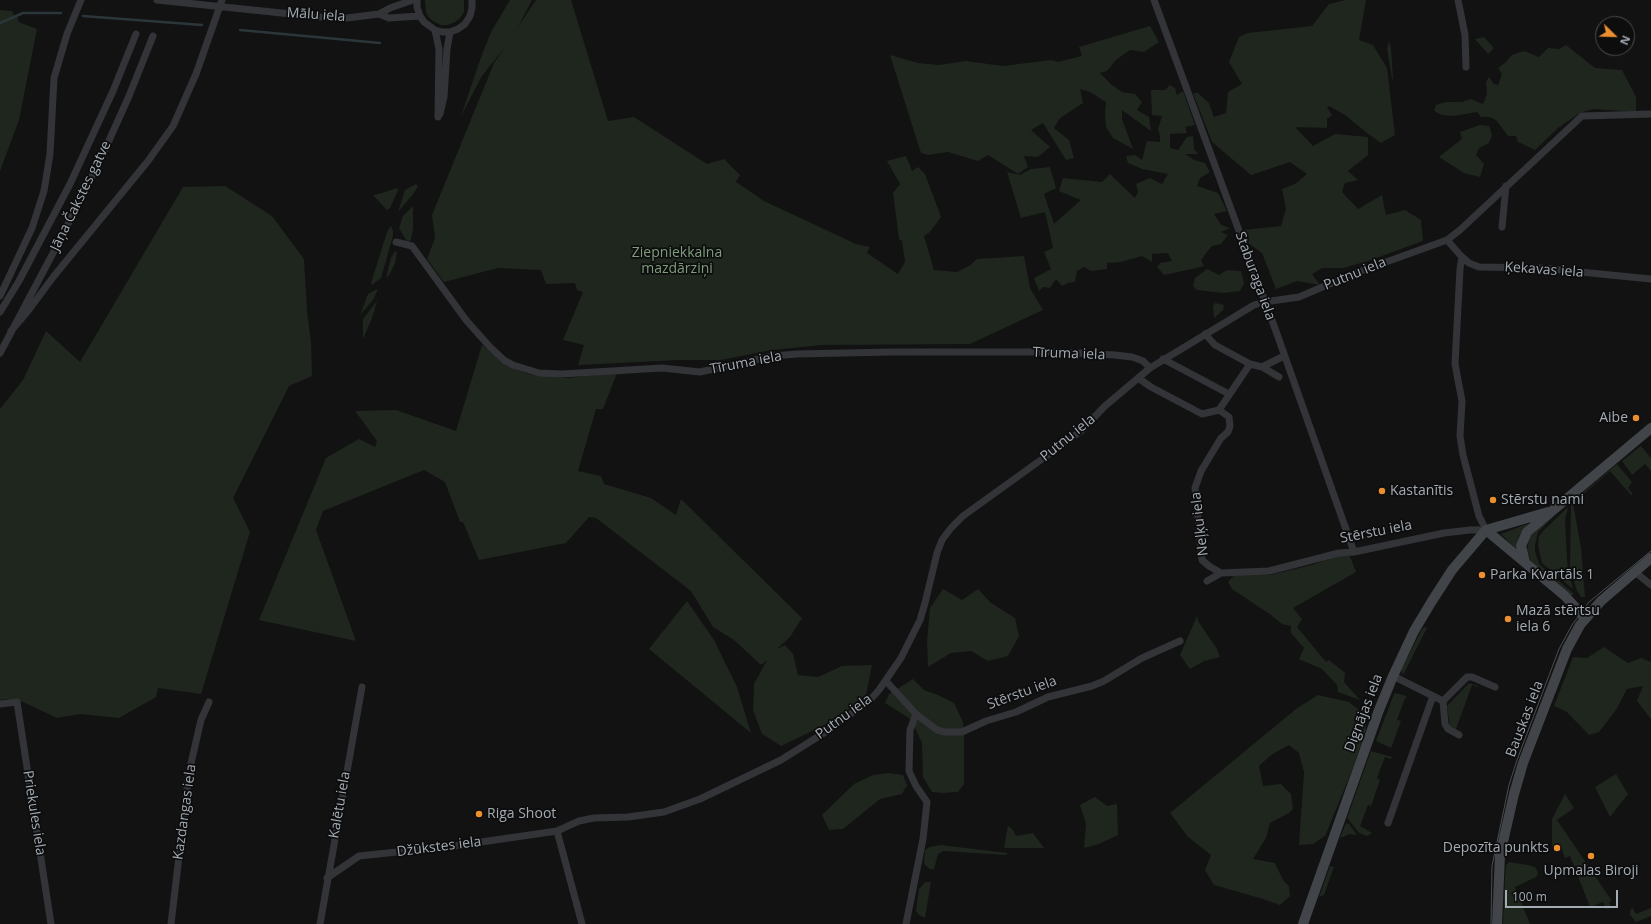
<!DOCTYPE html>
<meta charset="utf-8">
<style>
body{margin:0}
#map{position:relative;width:1651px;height:924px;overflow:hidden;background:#121213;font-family:"Open Sans",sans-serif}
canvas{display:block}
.north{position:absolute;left:1595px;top:16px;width:40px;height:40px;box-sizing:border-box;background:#0d0d0e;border:1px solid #494c50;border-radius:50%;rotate:113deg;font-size:11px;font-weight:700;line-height:16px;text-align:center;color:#a3abb3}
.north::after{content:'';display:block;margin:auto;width:14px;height:18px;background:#ec8f31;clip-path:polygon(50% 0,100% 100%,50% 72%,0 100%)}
.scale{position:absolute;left:1505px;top:890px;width:113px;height:18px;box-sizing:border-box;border:2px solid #a3abb3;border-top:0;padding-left:5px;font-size:12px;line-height:14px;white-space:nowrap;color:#a3abb3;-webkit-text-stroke:3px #0d0d0e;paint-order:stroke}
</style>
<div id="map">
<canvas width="1651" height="924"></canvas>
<div class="north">N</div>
<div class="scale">100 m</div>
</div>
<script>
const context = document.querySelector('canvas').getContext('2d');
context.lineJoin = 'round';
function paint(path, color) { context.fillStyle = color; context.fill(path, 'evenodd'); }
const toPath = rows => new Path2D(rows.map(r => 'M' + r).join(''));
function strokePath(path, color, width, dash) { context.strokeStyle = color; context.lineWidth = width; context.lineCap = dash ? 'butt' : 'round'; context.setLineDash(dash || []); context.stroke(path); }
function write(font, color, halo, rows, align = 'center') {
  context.font = font + ' "Open Sans",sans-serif'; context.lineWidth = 3.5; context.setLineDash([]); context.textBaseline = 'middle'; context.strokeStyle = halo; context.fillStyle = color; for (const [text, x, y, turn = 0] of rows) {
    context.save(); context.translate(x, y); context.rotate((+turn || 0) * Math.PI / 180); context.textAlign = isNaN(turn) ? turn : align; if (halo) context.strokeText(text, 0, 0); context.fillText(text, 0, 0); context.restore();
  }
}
paint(toPath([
 [425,0,464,0,464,12,460,18,455,22,448,25,441,25,435,22,429,18,426,12],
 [510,0,532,0,518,27,536,0,571,0,608,121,634,117,707,164,724,159,740,175,736,182,764,201,856,244,870,247,867,253,898,274,905,262,902,241,899,239,893,193,900,184,887,161,906,156,912,171,918,167,925,174,941,217,930,232,924,236,934,270,957,272,969,266,977,259,1024,256,1030,288,1043,310,970,344,821,345,772,350,721,360,679,360,578,365,584,345,563,340,583,292,577,290,575,283,546,284,541,270,498,268,444,282,427,259,435,238,432,215,494,63,505,47,482,76,461,116,480,60,491,32],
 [1346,0,1366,0,1359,40,1373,45,1387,68,1395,135,1381,143,1367,133,1345,115,1329,106,1327,107,1332,115,1327,119,1327,128,1295,127,1313,146,1335,134,1368,137,1368,155,1348,171,1358,180,1345,183,1342,192,1358,209,1382,195,1386,215,1405,210,1421,220,1423,241,1368,261,1343,268,1322,268,1312,274,1320,285,1297,281,1276,289,1262,253,1247,242,1244,230,1281,226,1286,209,1282,189,1295,184,1307,174,1290,162,1251,175,1212,142,1193,93,1198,93,1209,103,1214,117,1226,113,1228,92,1242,84,1229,62,1239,37,1248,33,1312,26,1329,4],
 [0,10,12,11,14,15,17,15,19,22,37,29,19,120,0,171],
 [1150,26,1159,42,1144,52,1130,50,1116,60,1107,71,1100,73,1112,85,1122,92,1135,94,1142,102,1137,110,1149,117,1151,131,1122,110,1122,119,1133,149,1113,138,1106,127,1105,113,1106,102,1090,92,1080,89,1083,103,1060,118,1054,128,1069,140,1074,158,1066,160,1043,123,1031,130,1050,147,1038,157,1024,156,1028,167,1018,174,988,155,978,161,948,152,928,155,921,153,890,55,918,63,939,65,966,61,1003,66,1051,60,1058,62,1082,56,1079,47],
 [1484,37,1494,48,1488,54,1475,39],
 [1389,41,1391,48,1393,80,1392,78,1387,49],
 [1566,45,1595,68,1622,70,1636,97,1636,112,1593,109,1580,113,1558,128,1535,150,1518,142,1516,136,1508,136,1496,120,1490,117,1481,117,1477,112,1454,116,1442,115,1434,111,1436,105,1446,102,1462,102,1471,99,1483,104,1487,94,1486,82,1489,77,1494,84,1498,85,1502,74,1498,68,1505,63,1512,55,1524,51,1539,57,1548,48,1559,49],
 [1170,85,1175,88,1177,95,1183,91,1195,125,1185,127,1187,133,1170,134,1170,148,1178,150,1187,137,1193,136,1194,149,1198,154,1185,154,1194,160,1205,163,1210,172,1200,178,1197,186,1218,193,1227,211,1214,214,1221,225,1230,228,1221,232,1228,235,1221,244,1212,246,1207,252,1201,260,1204,266,1192,269,1164,275,1157,267,1160,263,1172,261,1168,253,1152,254,1152,262,1142,256,1121,262,1107,263,1107,269,1091,271,1084,267,1077,271,1075,282,1068,283,1062,286,1056,279,1050,288,1043,287,1039,291,1034,278,1051,269,1044,252,1053,248,1045,212,1021,218,1007,172,1020,175,1031,169,1050,167,1056,188,1044,194,1054,224,1081,200,1059,191,1063,178,1102,182,1110,174,1135,198,1138,192,1136,184,1150,178,1162,184,1168,174,1142,169,1128,163,1126,156,1135,155,1142,160,1147,141,1160,142,1160,136,1158,129,1162,116,1152,115,1151,90,1165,90],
 [1480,125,1489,126,1492,135,1489,143,1479,148,1476,155,1484,164,1480,177,1464,173,1439,157,1462,139,1460,132],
 [416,184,418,186,414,193,398,212,405,190],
 [225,186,272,216,304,259,307,310,311,343,312,376,289,386,233,498,250,532,201,694,158,688,156,697,119,718,81,714,57,718,23,702,7,699,0,700,0,409,23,380,46,331,80,362,183,187],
 [397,188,398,190,390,208,387,210,373,195,382,193],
 [413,206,413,229,411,239,409,242,406,240,399,228,403,216],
 [391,226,393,231,393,236,381,278,372,285,371,283,387,232],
 [395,251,397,252,395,263,390,274,386,278,391,258],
 [1207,269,1219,275,1227,270,1241,271,1244,283,1240,291,1224,293,1197,290,1193,286,1195,278],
 [377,289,377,291,373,300,360,315,368,294],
 [377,301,372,318,363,339,363,319],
 [1215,303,1224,305,1223,310,1214,318,1213,306],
 [482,345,506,366,532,375,567,378,617,373,603,409,596,409,578,471,601,476,604,484,651,498,676,515,681,499,802,618,790,637,777,649,785,645,793,654,798,675,818,677,842,666,872,665,866,695,835,720,781,746,762,734,753,710,754,684,767,660,761,665,734,640,713,627,691,591,596,518,589,517,566,543,479,560,463,522,460,522,445,482,424,470,323,511,316,530,356,641,259,620,326,458,359,439,375,447,377,441,355,411,396,410,456,431],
 [1641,446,1651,458,1651,471,1645,464,1632,475,1622,461],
 [1617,464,1632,482,1628,488,1633,494,1631,495,1610,471,1573,503,1581,548,1585,597,1581,597,1577,591,1570,567,1571,504,1573,501],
 [1568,507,1565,520,1567,558,1568,571,1573,589,1542,563,1538,545,1539,536,1543,531],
 [1552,516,1553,517,1538,532,1535,545,1535,551,1539,564,1574,594,1571,596,1531,561,1527,550,1530,536],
 [1527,524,1528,525,1519,536,1517,547,1515,548,1501,534],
 [1339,556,1350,556,1356,572,1293,608,1302,619,1297,627,1326,662,1329,660,1345,673,1344,682,1360,700,1338,692,1337,685,1322,669,1299,659,1304,648,1291,633,1291,626,1282,624,1271,615,1232,589,1228,582,1235,574,1250,573,1270,575,1312,565],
 [943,589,962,600,978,589,991,603,1015,618,1019,636,1008,656,988,661,971,651,951,653,928,667,927,641,930,608],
 [687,601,714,640,737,687,751,733,649,649],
 [1197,616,1198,621,1217,649,1220,657,1204,661,1190,669,1180,655],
 [1425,627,1427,628,1403,675,1401,670,1422,629],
 [1604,647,1628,663,1641,658,1651,662,1651,719,1637,701,1643,686,1627,689,1616,710,1599,732,1589,735,1567,712,1554,706,1573,657,1587,658],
 [913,679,924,690,938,695,954,703,963,722,964,729,964,784,958,792,943,793,932,792,923,777,922,743,915,728,909,718,885,703,889,694],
 [1469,683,1478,686,1478,687,1472,685,1456,729,1462,732,1462,733,1450,727,1447,706],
 [1396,693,1406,696,1407,699,1405,698,1397,720,1401,721,1391,748,1376,741,1394,694],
 [1318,695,1349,702,1365,715,1366,730,1351,773,1325,836,1313,844,1299,845,1304,772,1299,753,1289,745,1271,755,1259,766,1263,786,1281,784,1291,794,1293,809,1289,813,1270,823,1266,838,1253,859,1275,863,1283,880,1289,886,1290,896,1280,905,1263,899,1214,885,1205,870,1211,855,1188,837,1170,813,1296,709],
 [1371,751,1392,757,1391,759,1385,757,1377,778,1380,780,1371,806,1368,805,1360,826,1372,833,1367,836,1359,833,1347,818],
 [889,773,903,775,907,785,902,794,880,799,843,829,829,830,822,815,854,784,873,775],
 [1616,774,1628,794,1610,817,1595,787],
 [1565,794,1574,808,1557,820,1612,901,1609,902,1611,908,1606,909,1603,902,1590,907,1570,856,1565,858,1560,844,1552,847,1552,819],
 [1095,797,1107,806,1117,804,1118,835,1099,844,1084,848,1086,824,1080,805],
 [1346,823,1349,824,1357,835,1350,834,1340,838],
 [1008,826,1013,830,1016,836,1033,833,1044,848,1004,848],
 [941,845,1007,853,1007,855,943,851,938,854,934,869,930,869,925,865,924,862,925,850,930,847],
 [1509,862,1528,865,1535,867,1537,870,1538,874,1536,877,1515,887,1530,924,1503,924,1505,877,1506,865],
 [1330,866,1334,867,1324,895,1319,897],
 [925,882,931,882,925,918,919,915,916,911,919,889],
 [1632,907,1636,914,1651,908,1651,916,1636,922,1630,915,1630,912]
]), '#1e261e');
strokePath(toPath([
 [83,16,202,25],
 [0,23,23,13,61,13],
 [240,30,380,43]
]), '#2b363b', 2.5);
strokePath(toPath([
 [157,0,320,17,347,18,379,14,389,18,420,16],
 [417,0,417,7,420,16,424,22,435,30,442,32,450,32,458,29,465,24,470,16,472,8,472,0],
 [1154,0,1277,334,1354,552],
 [1458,0,1465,35,1466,67],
 [379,14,390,8,413,0],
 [435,30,439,49,438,117],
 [440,114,444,97,447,49,450,32],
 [1502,227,1506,186],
 [1447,240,1462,257,1469,263,1479,267,1540,268,1651,279],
 [396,242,412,246,466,320,490,347,505,361,513,365,539,373,562,374,662,368,700,372,773,356,797,354,891,352,1059,352,1115,355,1132,357,1143,361,1150,368],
 [0,296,32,228,44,191,50,154,54,78,67,34,81,0],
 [0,312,19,281,70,184,113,91,136,34],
 [11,331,28,311,54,276,148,161,173,126,196,74,222,0],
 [1205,334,1215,345,1250,364,1262,367,1279,377],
 [0,353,61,238,103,154,129,96,153,36],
 [1163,359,1229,394],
 [1262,367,1284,356],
 [1138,378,1151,387,1202,414,1219,410,1250,364],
 [1219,410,1229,417,1230,426,1228,432,1221,438,1201,471,1195,488,1202,560,1209,566,1221,573],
 [1635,572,1651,585],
 [1207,581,1221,573,1269,571,1339,553,1354,552,1444,533,1470,530,1486,530,1479,516,1463,455,1460,436,1462,401,1455,364,1460,269,1462,257],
 [1393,676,1443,701,1467,677,1472,677,1495,687],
 [886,681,916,714,937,730,945,732,962,732,986,721,1016,712,1048,697,1092,686,1104,681,1142,658,1180,641],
 [1443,701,1445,724,1448,729,1459,735],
 [0,704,17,702,51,924],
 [1388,823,1433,696],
 [557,831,582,924],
 [327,878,359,856,454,846,557,831,579,821,594,818,628,817,664,812,700,799,781,760,827,731,870,700,879,690,901,658,920,620,925,603,937,553,942,540,951,528,963,516,1081,431,1105,406,1150,368,1254,305,1264,302,1299,297,1353,274,1447,240,1460,230,1582,116,1651,114],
 [171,924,189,772,201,720,209,702],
 [320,924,362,687],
 [906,924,923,839,927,802,916,786,909,771,910,730,916,714]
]), '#333438', 7);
strokePath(toPath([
 [1486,530,1565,596,1585,618],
 [1486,530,1548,512],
 [1525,562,1521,546,1527,532,1651,428],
 [1303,924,1379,710,1393,676,1414,631,1432,601,1452,570,1486,530],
 [1497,924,1500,855,1514,794,1523,763,1567,649,1580,625,1601,601,1651,558]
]), '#414448', 10);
strokePath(toPath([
 [1491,924,1492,866,1509,785,1517,760,1559,649,1572,625,1589,602,1651,551]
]), '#4a4d51', 1);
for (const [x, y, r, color] of [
 [1636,418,4,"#ec8f31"],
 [1382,491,4,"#ec8f31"],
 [1493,500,4,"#ec8f31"],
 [1482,575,4,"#ec8f31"],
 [1508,619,4,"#ec8f31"],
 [479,814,4,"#ec8f31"],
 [1557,848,4,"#ec8f31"],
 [1591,856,4,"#ec8f31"]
]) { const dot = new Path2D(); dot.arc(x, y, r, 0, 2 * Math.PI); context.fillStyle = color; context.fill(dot); strokePath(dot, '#0d0d0e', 1.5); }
write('14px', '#a3abb3', '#0d0d0e', [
 ["Mālu iela",316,15,4],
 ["Jāņa Čakstes gatve",81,196,-64],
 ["Ķekavas iela",1544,270,4],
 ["Putnu iela",1355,274,-22],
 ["Staburaga iela",1255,276,70],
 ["Tīruma iela",1069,354,2],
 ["Tīruma iela",746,363,-11],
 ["Putnu iela",1068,438,-39],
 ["Neļķu iela",1200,524,-97],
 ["Stērstu iela",1376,532,-11],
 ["Stērstu iela",1022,693,-20],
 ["Dignājas iela",1364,713,-69],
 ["Putnu iela",844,717,-36],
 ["Bauskas iela",1525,719,-69],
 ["Kalētu iela",340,805,-80],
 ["Kazdangas iela",185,812,-82],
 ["Priekules iela",34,813,81],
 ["Džūkstes iela",439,847,-7]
]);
write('14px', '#7e9e7b', '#0d0d0e', [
 ["Ziepniekkalna",677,253],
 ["mazdārziņi",677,269]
]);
write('14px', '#a3abb3', '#0d0d0e', [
 ["Aibe",1628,418,"right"],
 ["Kastanītis",1390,491],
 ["Stērstu nami",1501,500],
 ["Parka Kvartāls 1",1490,575],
 ["Mazā stērtsu",1516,611],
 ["iela 6",1516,627],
 ["Riga Shoot",487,814],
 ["Depozīta punkts",1549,848,"right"],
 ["Upmalas Biroji",1591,871,"center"]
], 'left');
</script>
